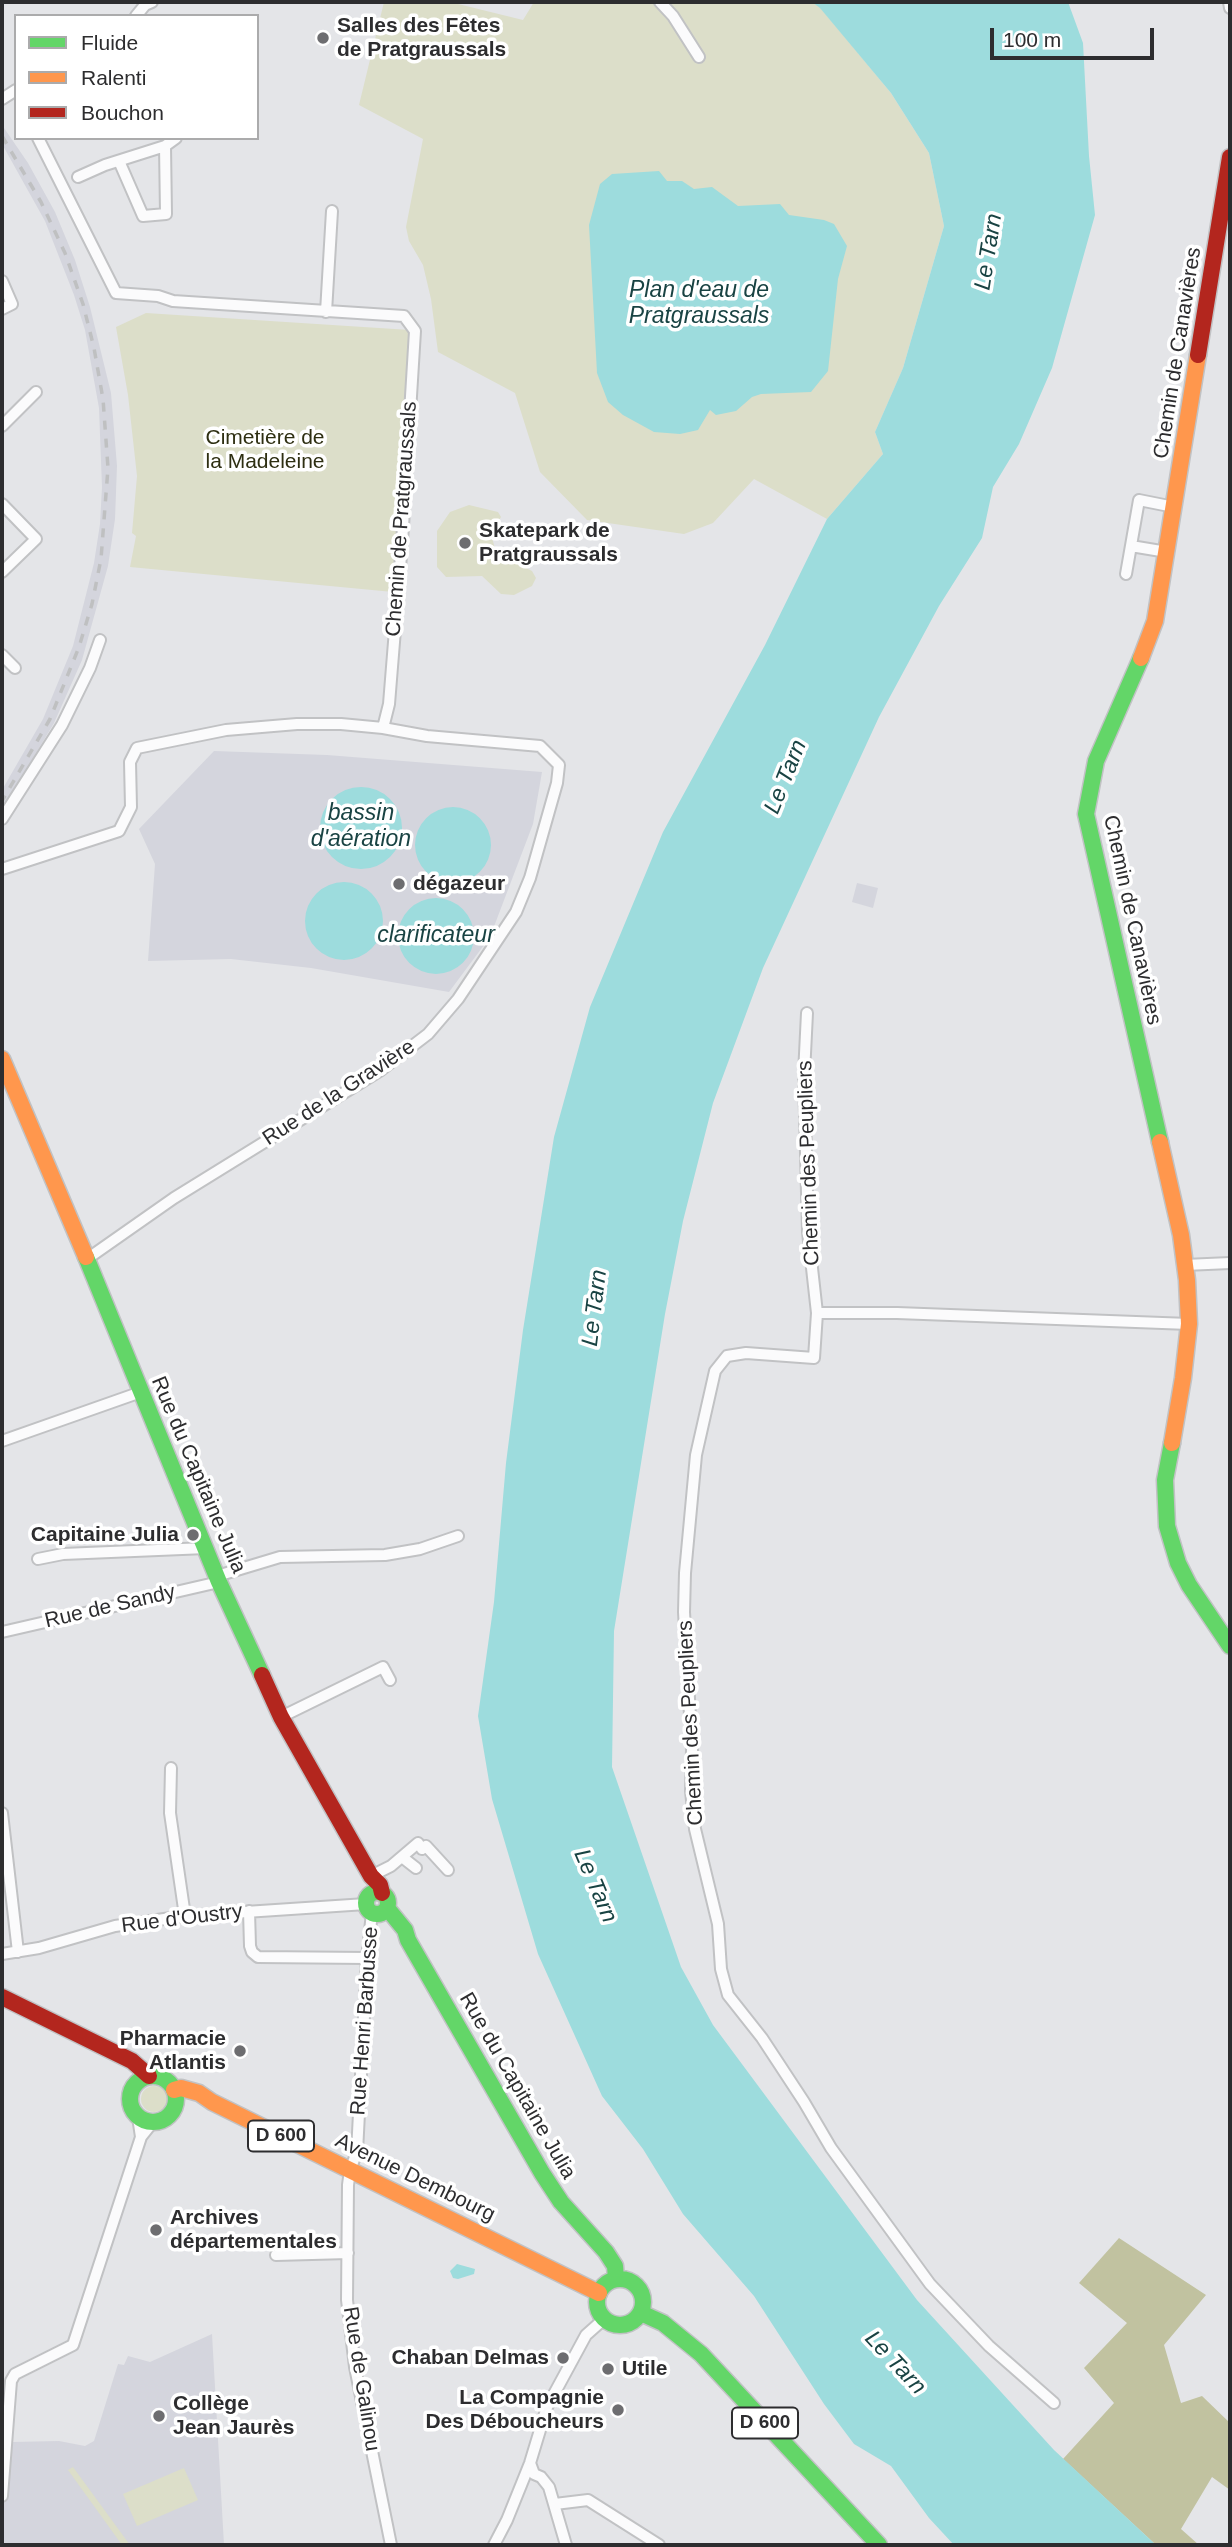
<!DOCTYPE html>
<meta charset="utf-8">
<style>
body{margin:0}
#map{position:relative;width:1232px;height:2547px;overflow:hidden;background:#e4e5e8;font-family:Arial,sans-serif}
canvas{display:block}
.frame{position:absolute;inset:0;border:4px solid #2d2d2f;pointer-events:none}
.legend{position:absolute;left:14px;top:14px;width:245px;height:126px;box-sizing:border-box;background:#fff;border:2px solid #ababac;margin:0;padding:9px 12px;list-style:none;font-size:21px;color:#2d2d2f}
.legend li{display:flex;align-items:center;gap:14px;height:35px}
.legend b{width:35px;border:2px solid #ababac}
.scale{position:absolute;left:990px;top:28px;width:164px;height:32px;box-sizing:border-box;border:4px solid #2d2d2f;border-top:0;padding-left:9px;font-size:21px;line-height:24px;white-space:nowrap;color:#2d2d2f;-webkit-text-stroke:5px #fff;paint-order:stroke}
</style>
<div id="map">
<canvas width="1232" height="2547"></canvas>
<div class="frame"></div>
<ul class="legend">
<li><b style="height:9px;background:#63d668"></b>Fluide</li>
<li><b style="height:9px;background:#ff974d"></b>Ralenti</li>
<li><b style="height:9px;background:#b3261e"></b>Bouchon</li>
</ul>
<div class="scale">100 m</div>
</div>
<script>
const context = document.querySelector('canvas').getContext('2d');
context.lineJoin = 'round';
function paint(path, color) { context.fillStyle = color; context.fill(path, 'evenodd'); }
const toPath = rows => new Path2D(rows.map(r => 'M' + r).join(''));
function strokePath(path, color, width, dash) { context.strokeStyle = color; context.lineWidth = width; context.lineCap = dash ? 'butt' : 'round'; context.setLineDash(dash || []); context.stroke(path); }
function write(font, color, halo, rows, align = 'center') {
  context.font = font + ' Arial,sans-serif'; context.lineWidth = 7; context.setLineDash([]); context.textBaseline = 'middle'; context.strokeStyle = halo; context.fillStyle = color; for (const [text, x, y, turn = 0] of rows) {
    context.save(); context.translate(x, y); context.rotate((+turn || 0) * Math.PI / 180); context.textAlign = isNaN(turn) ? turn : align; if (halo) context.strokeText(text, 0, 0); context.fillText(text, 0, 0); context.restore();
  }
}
paint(toPath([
 [2,125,28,163,55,212,75,260,90,307,111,393,117,466,115,519,108,566,82,660,54,723,2,810,2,790,43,719,73,646,94,563,100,524,102,487,99,408,85,330,74,295,45,221,2,144],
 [214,751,327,755,542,772,533,824,490,937,449,992,311,968,231,959,148,961,155,864,139,829],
 [857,883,878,888,873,908,852,902],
 [212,2334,224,2545,2,2545,2,2519,12,2442,59,2441,85,2446,94,2441,118,2364,124,2365,128,2356,150,2362]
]), '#d4d5dd');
paint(toPath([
 [384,2,450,2,523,20,534,2,812,2,820,7,891,93,929,153,944,226,903,368,875,432,883,454,827,519,754,479,713,523,684,534,587,520,540,472,515,393,438,352,431,299,423,265,409,241,406,227,423,139,359,105],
 [146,313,410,330,393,592,130,567,136,536,132,533,137,476,128,395,116,327],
 [469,505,498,512,501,517,491,533,496,553,532,571,536,578,532,586,514,595,501,594,482,576,446,577,437,567,437,531,450,512],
 '141 2099a13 13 0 1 1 26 0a13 13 0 1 1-26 0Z',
 [73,2467,130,2545,122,2545,68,2470],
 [184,2468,198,2500,137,2526,123,2494]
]), '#dcdec9');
paint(toPath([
 [1119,2238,1206,2295,1164,2345,1181,2403,1202,2396,1230,2423,1230,2490,1212,2477,1181,2529,1199,2545,1156,2545,1063,2459,1114,2403,1084,2368,1127,2323,1079,2283]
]), '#c1c2a0');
paint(toPath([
 [812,2,1068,2,1083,43,1089,156,1095,215,1052,368,1019,444,993,487,982,538,939,606,879,717,763,968,713,1103,683,1221,665,1314,614,1631,612,1767,681,1967,713,2025,917,2300,1054,2450,1156,2545,954,2545,929,2518,891,2466,854,2444,824,2404,754,2296,683,2214,643,2149,602,2096,538,1954,492,1799,478,1716,494,1602,506,1463,523,1330,554,1137,590,1007,663,832,765,645,827,519,883,454,875,432,903,368,944,226,929,153,891,93,820,8],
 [659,171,667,181,682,181,694,189,712,187,738,206,780,204,789,215,824,220,834,224,847,246,838,279,828,371,811,392,761,394,752,397,736,411,716,415,710,410,698,430,680,434,654,432,623,415,608,402,597,373,589,225,600,184,612,174],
 '320 828a41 41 0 1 1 82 0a41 41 0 1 1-82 0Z',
 '415 845a38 38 0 1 1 76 0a38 38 0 1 1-76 0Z',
 '305 921a39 39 0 1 1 78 0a39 39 0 1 1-78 0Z',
 '398 936a38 38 0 1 1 76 0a38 38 0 1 1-76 0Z',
 [457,2264,475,2269,474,2274,458,2279,453,2278,450,2271]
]), '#9ddcdd');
const street = toPath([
 [660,2,673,16,699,57],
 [1229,2,1230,8],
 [136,16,145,5,152,2],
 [2,99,16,90],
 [119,161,143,216,166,214,165,146],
 [78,177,105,165,165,146,176,138],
 [2,281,12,304,2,309],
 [326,312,332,211],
 [2,426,36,392],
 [2,504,36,539,2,572],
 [1131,546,1167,552],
 [1126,574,1139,500,1174,507],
 [2,655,15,668],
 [2,819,62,725,90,668,100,640],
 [2,869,119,831,131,807,130,762,137,748,226,730,297,724,341,724,383,728,389,704,402,543,415,331,404,316,173,301,158,296,116,293,38,138],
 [807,1013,804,1074,808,1232,817,1313,897,1313,1189,1324],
 [87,1259,174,1198,381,1070,428,1034,458,999,516,912,530,878,557,783,559,765,540,746,427,736,383,728],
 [1185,1265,1230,1263],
 [817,1313,814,1358,746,1353,727,1356,715,1371,696,1455,685,1573,684,1612,692,1750,691,1791,695,1829,718,1924,721,1969,728,1995,762,2038,804,2102,831,2148,930,2284,989,2346,1054,2403],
 [2,1441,141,1392],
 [38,1559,63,1554,206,1548],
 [217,1576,280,1557,385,1555,420,1549,458,1536],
 [2,1632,219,1582],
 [281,1717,383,1667,390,1680],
 [171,1768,170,1813,185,1916],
 [2,1813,18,1952],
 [402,1857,416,1868],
 [371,1876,391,1866,418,1843,422,1849,426,1846,448,1870],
 [249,1911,250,1946,252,1952,258,1957,367,1958],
 [372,1913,367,1958,357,2152,350,2170,348,2185,347,2300,355,2367,391,2545],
 [2,1954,39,1948,115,1926,185,1916,366,1904],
 [138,2117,141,2137],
 [276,2255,348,2253],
 [530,2463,534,2474,541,2477,549,2487,566,2545],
 [2,2496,11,2381,15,2374,73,2345,141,2137,153,2122],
 [555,2504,588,2500,659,2545],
 [494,2545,507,2520,530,2463,547,2407,586,2335,604,2319]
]);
const fast = toPath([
 [1141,658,1096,761,1086,814,1160,1142],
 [86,1257,219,1582,262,1675],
 [1172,1443,1165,1480,1167,1526,1178,1563,1189,1585,1230,1646],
 '366 1903a11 11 0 1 1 22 0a11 11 0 1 1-22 0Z',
 [387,1908,405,1930,408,1940,542,2173,561,2202,606,2252,615,2266,616,2279],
 '130 2099a23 23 0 1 1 46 0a23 23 0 1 1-46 0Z',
 '597 2302a23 23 0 1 1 46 0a23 23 0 1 1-46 0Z',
 [641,2313,663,2323,701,2354,879,2545]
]);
const slow = toPath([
 [1141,658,1155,621,1198,355],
 [2,1059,86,1257],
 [1160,1142,1181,1235,1187,1280,1189,1324,1183,1378,1172,1443],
 [174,2090,181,2088,199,2093,212,2102,599,2293]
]);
const jam = toPath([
 [1198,355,1230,157],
 [262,1675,281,1717,371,1876,380,1885,382,1893],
 [2,1997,132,2061,149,2076]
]);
strokePath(street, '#c1c2c4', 14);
strokePath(fast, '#c1c2c4', 19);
strokePath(slow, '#c1c2c4', 19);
strokePath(jam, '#c1c2c4', 19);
strokePath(street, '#fbfbfc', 10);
strokePath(fast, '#63d668', 16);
strokePath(slow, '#ff974d', 16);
strokePath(jam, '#b3261e', 16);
strokePath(toPath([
 [2,136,41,202,65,253,83,304,94,348,103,399,108,468,101,559,92,604,79,647,50,719,2,801]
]), '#bfc0c1', 3.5, [9, 9]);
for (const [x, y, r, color] of [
 [323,38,7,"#6d6d70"],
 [465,543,7,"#6d6d70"],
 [399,884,7,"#6d6d70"],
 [193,1535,7,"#6d6d70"],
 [240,2051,7,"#6d6d70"],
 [156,2230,7,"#6d6d70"],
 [563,2358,7,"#6d6d70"],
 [608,2369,7,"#6d6d70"],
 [618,2410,7,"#6d6d70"],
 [159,2416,7,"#6d6d70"]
]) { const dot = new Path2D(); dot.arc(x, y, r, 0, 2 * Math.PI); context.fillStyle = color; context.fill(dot); strokePath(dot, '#fff', 2.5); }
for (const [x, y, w] of [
 [281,2136,66],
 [765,2423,66]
]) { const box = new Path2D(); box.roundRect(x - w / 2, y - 15.5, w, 31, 5); context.fillStyle = '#fff'; context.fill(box); strokePath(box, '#2d2d2f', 2); }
write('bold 19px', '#2d2d2f', null, [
 ["D 600",281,2136],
 ["D 600",765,2423]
]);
write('bold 21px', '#2d2d2f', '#fff', [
 ["Salles des Fêtes",337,26],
 ["de Pratgraussals",337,50],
 ["Skatepark de",479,531],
 ["Pratgraussals",479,555],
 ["dégazeur",413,884],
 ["Capitaine Julia",179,1535,"right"],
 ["Pharmacie",226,2039,"right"],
 ["Atlantis",226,2063,"right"],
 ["Archives",170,2218],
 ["départementales",170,2242],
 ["Chaban Delmas",549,2358,"right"],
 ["Utile",622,2369],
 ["La Compagnie",604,2398,"right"],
 ["Des Déboucheurs",604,2422,"right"],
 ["Collège",173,2404],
 ["Jean Jaurès",173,2428]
], 'left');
write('21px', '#2d2d2f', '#fff', [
 ["Chemin de Canavières",1178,353,-81],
 ["Chemin de Pratgraussals",402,519,-86],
 ["Chemin de Canavières",1132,920,78],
 ["Rue de la Gravière",339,1093,-33],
 ["Chemin des Peupliers",809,1163,-92],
 ["Rue du Capitaine Julia",198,1475,67],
 ["Rue de Sandy",110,1607,-13],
 ["Chemin des Peupliers",691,1723,-93],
 ["Rue d'Oustry",182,1919,-7],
 ["Rue Henri Barbusse",365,2021,-86],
 ["Rue du Capitaine Julia",517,2086,60],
 ["Avenue Dembourg",415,2178,26],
 ["Rue de Galinou",361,2379,81]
]);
write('21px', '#2e2f12', '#fff', [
 ["Cimetière de",265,438],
 ["la Madeleine",265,462]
]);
write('italic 23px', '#194343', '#fff', [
 ["Le Tarn",989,252,-81],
 ["Plan d'eau de",699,291],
 ["Pratgraussals",699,317],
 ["Le Tarn",786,777,-68],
 ["bassin",361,814],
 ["d'aération",361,840],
 ["clarificateur",436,936],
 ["Le Tarn",595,1308,-83],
 ["Le Tarn",595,1886,67],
 ["Le Tarn",895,2363,47]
]);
</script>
